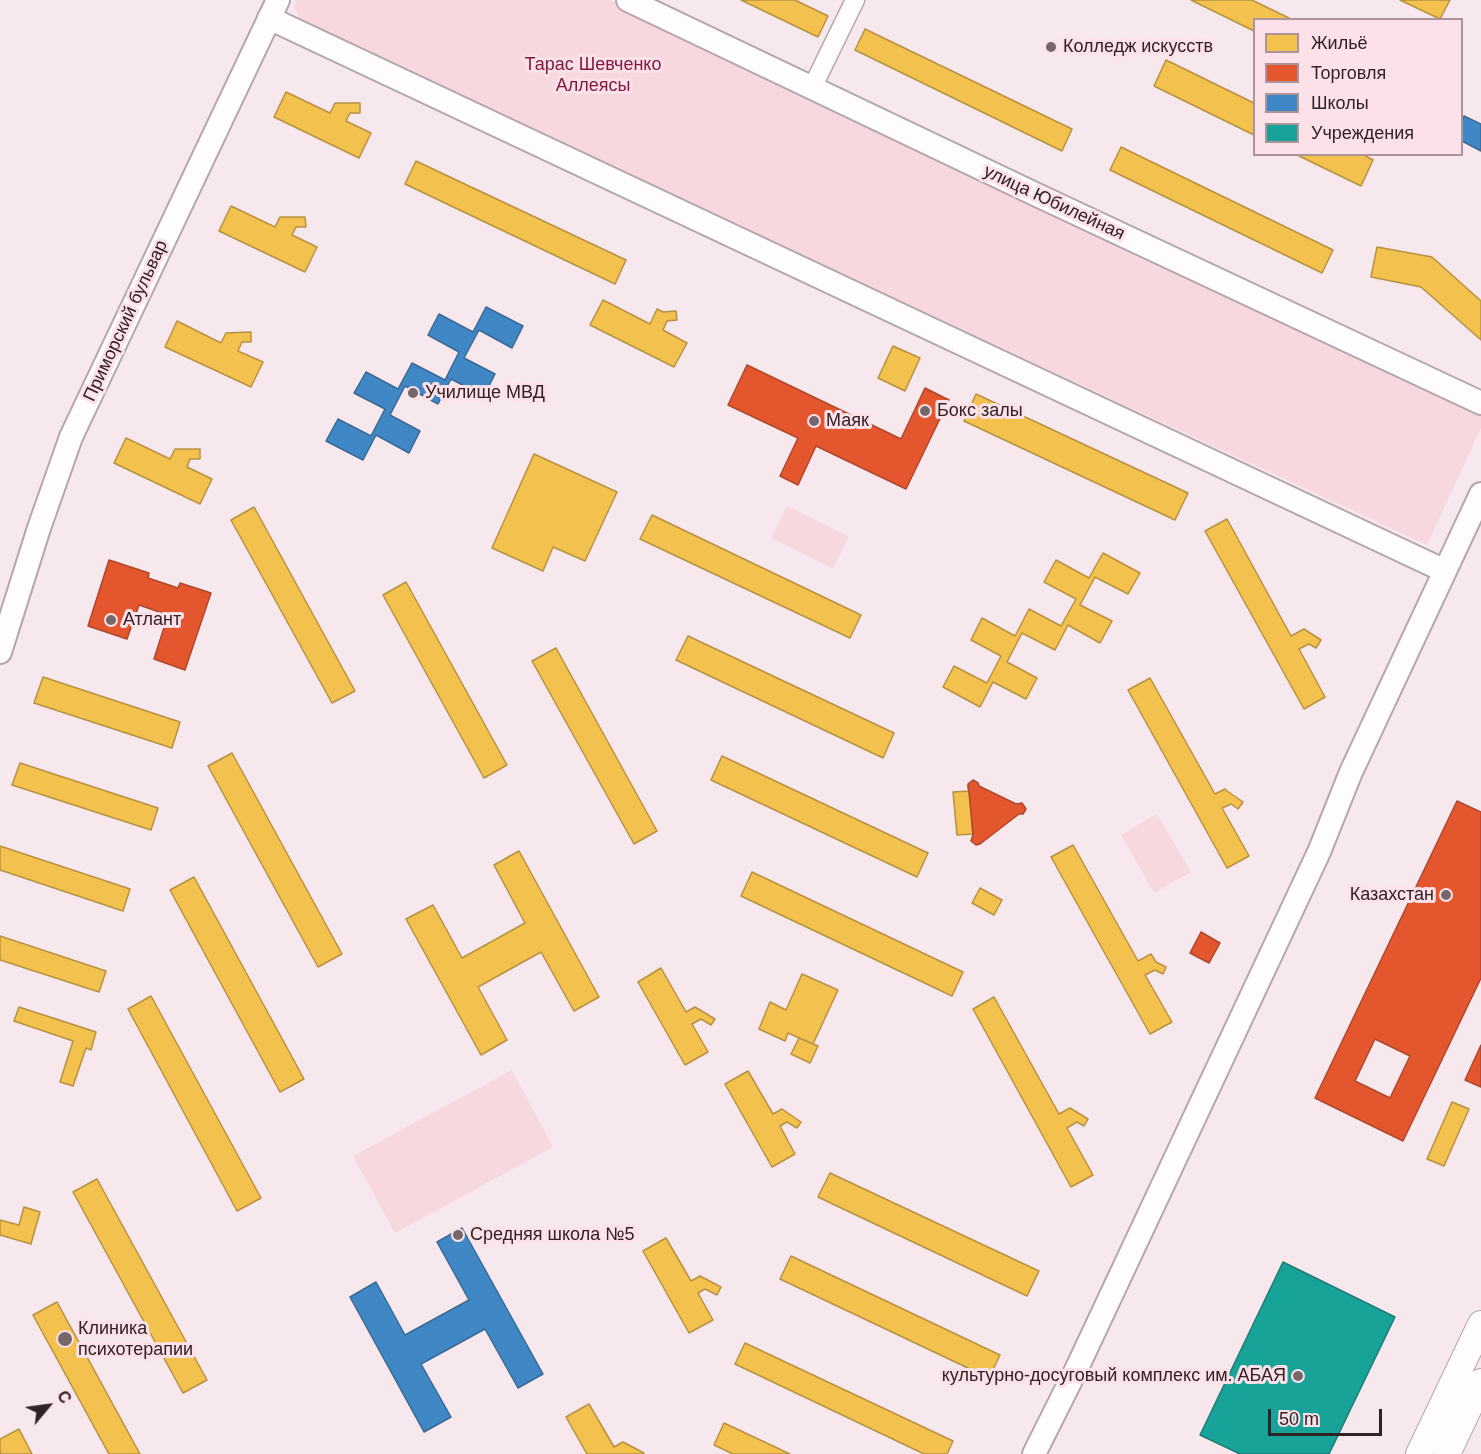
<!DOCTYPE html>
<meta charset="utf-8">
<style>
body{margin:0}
#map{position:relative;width:1481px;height:1454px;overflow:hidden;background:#f6e8ec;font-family:Arial,sans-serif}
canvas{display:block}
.legend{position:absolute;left:1253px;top:18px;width:210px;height:138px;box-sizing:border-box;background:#fce2e8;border:2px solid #ab959a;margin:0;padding:8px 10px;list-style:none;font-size:18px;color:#312226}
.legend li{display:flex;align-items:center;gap:12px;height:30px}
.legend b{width:30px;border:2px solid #ab959a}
.north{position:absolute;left:18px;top:1376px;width:60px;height:60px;-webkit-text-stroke:4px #fce2e8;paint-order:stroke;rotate:61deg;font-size:16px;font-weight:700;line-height:24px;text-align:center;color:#312226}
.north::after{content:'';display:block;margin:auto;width:21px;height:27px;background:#312226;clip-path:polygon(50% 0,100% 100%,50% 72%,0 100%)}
.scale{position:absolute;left:1268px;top:1409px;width:114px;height:27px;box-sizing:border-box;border:3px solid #312226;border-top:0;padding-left:8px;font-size:18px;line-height:21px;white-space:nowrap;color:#312226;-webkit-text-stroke:4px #fce2e8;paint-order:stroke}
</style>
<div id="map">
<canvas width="1481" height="1454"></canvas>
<ul class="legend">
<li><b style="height:16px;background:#f2c14e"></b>Жильё</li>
<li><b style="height:16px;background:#e4572e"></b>Торговля</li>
<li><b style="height:16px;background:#3f88c5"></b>Школы</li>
<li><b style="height:16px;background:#17a398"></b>Учреждения</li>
</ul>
<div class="north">С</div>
<div class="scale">50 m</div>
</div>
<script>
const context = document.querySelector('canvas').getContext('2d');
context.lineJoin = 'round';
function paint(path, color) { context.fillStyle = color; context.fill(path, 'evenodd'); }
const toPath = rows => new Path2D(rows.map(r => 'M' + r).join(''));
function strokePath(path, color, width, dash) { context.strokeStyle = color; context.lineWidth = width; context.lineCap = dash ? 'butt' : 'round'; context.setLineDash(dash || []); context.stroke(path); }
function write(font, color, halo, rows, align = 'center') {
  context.font = font + ' Arial,sans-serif'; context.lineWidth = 6; context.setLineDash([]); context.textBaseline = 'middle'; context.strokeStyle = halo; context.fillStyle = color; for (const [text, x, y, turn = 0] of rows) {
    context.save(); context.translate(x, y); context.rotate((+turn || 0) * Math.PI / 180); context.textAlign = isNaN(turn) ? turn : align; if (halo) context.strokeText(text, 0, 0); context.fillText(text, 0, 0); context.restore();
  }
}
paint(toPath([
 [297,0,610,0,1481,415,1481,428,1427,545,304,25,294,7],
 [787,506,849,537,833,569,771,538],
 [1157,814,1191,872,1154,893,1121,835],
 [512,1070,553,1147,395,1233,353,1156]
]), '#f7d8df');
const homes = toPath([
 [741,0,795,0,828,16,818,37,741,0],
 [1191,0,1252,0,1293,20,1254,20,1254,31,1191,0],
 [1400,0,1450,0,1440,19,1400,0],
 [865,29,1072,129,1062,151,855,50,865,29],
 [1166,60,1254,103,1254,135,1154,86,1166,60],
 [286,92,330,113,335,103,360,103,360,113,350,113,346,121,371,133,359,158,274,117,286,92],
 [1121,147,1333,250,1322,273,1110,170,1121,147],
 [1295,154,1362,154,1373,160,1361,186,1295,154],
 [416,161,626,260,615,284,405,184,416,161],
 [231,206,275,227,280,217,305,217,306,227,296,227,292,235,317,247,305,272,219,231,231,206],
 [1377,247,1432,257,1481,301,1481,340,1421,287,1371,277,1377,247],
 [603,300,650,324,657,309,663,312,676,311,677,320,667,321,663,330,687,343,674,367,590,325,603,300],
 [177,321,221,343,226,333,251,332,251,342,242,342,238,351,263,362,251,387,165,347,177,321],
 [893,346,920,358,905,391,878,378,893,346],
 [976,394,1188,493,1175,520,964,421,976,394],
 [126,438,170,459,175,449,200,449,200,459,190,459,187,467,212,479,200,504,114,463,126,438],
 [534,454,617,492,585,561,553,547,543,571,492,548,534,454],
 [254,507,355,691,332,703,231,520,254,507],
 [652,515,861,615,850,638,640,539,652,515],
 [1227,519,1291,636,1304,629,1321,640,1316,648,1309,644,1299,649,1325,697,1304,709,1205,531,1227,519],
 [1103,553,1140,573,1128,594,1095,577,1080,605,1112,621,1100,643,1068,625,1055,650,1022,633,1007,662,1037,678,1026,699,993,682,980,707,943,687,954,666,987,683,1001,656,971,640,982,618,1015,636,1029,609,1061,626,1076,599,1044,582,1056,560,1089,578,1103,553],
 [406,582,507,765,484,778,383,595,406,582],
 [688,636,894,733,883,758,676,660,688,636],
 [556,648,657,831,634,844,532,661,556,648],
 [43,677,180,722,172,748,34,703,43,677],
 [1150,678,1215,794,1225,789,1227,791,1243,802,1238,809,1231,804,1222,808,1249,856,1227,868,1128,690,1150,678],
 [232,753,342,954,318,967,208,766,232,753],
 [722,756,928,853,917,877,711,780,722,756],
 [20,763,158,808,151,830,12,785,20,763],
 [969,791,973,834,957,835,953,792,969,791],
 [1073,845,1138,961,1151,954,1156,962,1166,967,1163,974,1155,970,1145,975,1172,1022,1150,1034,1051,857,1073,845],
 [0,846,130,889,123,911,0,870,0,846],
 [519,851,599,997,574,1011,541,952,478,987,507,1040,481,1055,406,919,433,905,462,958,525,923,494,865,519,851],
 [752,872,963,972,952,996,741,896,752,872],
 [194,877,304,1079,280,1092,170,890,194,877],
 [980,888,1002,900,994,915,972,903,980,888],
 [0,936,106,971,99,992,0,960,0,936],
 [661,968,686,1012,695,1007,715,1019,711,1025,701,1019,692,1024,708,1052,685,1065,638,982,661,968],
 [802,974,838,990,813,1044,788,1033,785,1041,759,1029,770,1002,786,1010,802,974],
 [151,996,261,1198,237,1211,128,1009,151,996],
 [994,997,1059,1114,1070,1108,1088,1119,1084,1126,1077,1122,1067,1128,1093,1175,1071,1187,973,1009,994,997],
 [19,1007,96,1032,91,1050,86,1048,73,1086,60,1082,73,1041,14,1021,19,1007],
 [799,1038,818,1046,810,1063,791,1054,799,1038],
 [748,1071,773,1114,782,1109,801,1122,797,1128,787,1122,780,1126,795,1154,772,1167,725,1084,748,1071],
 [1452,1102,1469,1109,1444,1166,1427,1159,1452,1102],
 [830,1173,1039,1271,1027,1296,818,1197,830,1173],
 [97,1179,207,1380,183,1393,73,1192,97,1179],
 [24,1207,40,1212,31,1244,0,1235,0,1220,19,1225,24,1207],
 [666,1238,691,1281,700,1276,721,1287,717,1295,705,1289,698,1293,713,1320,689,1333,643,1251,666,1238],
 [791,1256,1000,1355,989,1378,780,1279,791,1256],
 [57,1302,140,1454,109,1454,33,1315,57,1302],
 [745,1343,953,1441,947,1454,924,1454,735,1364,745,1343],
 [589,1404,614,1447,623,1442,644,1453,643,1454,587,1454,566,1417,589,1404],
 [724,1423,790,1454,733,1454,714,1445,724,1423],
 [19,1429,32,1454,1,1454,0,1451,0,1439,19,1429]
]);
paint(homes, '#f2c14e');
strokePath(homes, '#b89142', 1.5);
const shops = toPath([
 [747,365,901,439,925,388,949,400,906,489,816,446,798,485,780,476,798,438,728,405,747,365],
 [109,560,149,573,148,578,178,588,180,583,211,593,185,670,154,659,168,615,139,605,127,639,88,626,109,560],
 [973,780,978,783,979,786,1016,804,1022,803,1026,809,1023,814,1019,814,980,844,976,845,971,841,973,835,969,791,968,788,968,784,973,780],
 [1457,801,1481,812,1481,978,1403,1141,1315,1098,1457,801],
 [1375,1039,1410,1056,1390,1098,1355,1081,1375,1039],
 [1201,932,1220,943,1209,963,1190,953,1201,932],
 [1481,1045,1481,1087,1465,1080,1481,1045]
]);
paint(shops, '#e4572e');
strokePath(shops, '#ae472c', 1.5);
const schools = toPath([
 [1464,116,1481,124,1481,151,1462,141,1462,121,1464,116],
 [486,307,523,326,512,348,479,330,464,358,495,374,484,396,451,379,438,404,405,386,390,415,420,431,409,453,376,435,363,460,326,441,338,419,371,436,385,409,354,393,366,372,398,389,412,363,445,380,459,352,428,335,439,314,473,332,486,307],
 [462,1228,543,1374,518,1388,485,1329,421,1364,451,1417,424,1432,350,1297,376,1282,405,1335,469,1300,437,1242,462,1228]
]);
paint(schools, '#3f88c5');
strokePath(schools, '#3b6995', 1.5);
const public = toPath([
 [1283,1262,1395,1317,1329,1454,1240,1454,1200,1435,1283,1262]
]);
paint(public, '#17a398');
strokePath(public, '#1f7c76', 1.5);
const minor = toPath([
 [812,88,855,0]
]);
const tertiary = toPath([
 [628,0,1037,195,1481,403],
 [269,18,1445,571],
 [0,652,39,528,71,437,278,0],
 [1034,1454,1077,1368,1319,852,1351,772,1481,494]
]);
const secondary = toPath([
 [1419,1454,1481,1324],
 [1447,1454,1481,1382]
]);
strokePath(minor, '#b3a7aa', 21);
strokePath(tertiary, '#b3a7aa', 26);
strokePath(secondary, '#b3a7aa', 28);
strokePath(minor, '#fefcfc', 18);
strokePath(tertiary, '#fefcfc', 22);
strokePath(secondary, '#fefcfc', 26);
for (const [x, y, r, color] of [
 [1051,47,6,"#76676b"],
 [413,393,6,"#76676b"],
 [925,411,6,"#76676b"],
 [814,421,6,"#76676b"],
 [111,620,6,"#76676b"],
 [1446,895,6,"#76676b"],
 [458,1235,6,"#76676b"],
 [65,1339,8,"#76676b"],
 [1298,1376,6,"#76676b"]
]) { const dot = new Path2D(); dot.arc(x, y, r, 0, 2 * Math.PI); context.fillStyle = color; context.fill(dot); strokePath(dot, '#fce2e8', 2); }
write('18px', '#312226', '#fce2e8', [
 ["Колледж искусств",1063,47],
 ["Училище МВД",425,393],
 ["Бокс залы",937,411],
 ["Маяк",826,421],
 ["Атлант",123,620],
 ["Казахстан",1434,895,"right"],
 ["Средняя школа №5",470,1235],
 ["Клиника",78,1329],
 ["психотерапии",78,1350],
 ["культурно-досуговый комплекс им. АБАЯ",1286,1376,"right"]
], 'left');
write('18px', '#801a43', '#fce2e8', [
 ["Тарас Шевченко",593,65],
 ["Аллеясы",593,86]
]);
write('18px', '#312226', '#fce2e8', [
 ["улица Юбилейная",1054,203,25],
 ["Приморский бульвар",126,321,-65]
]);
</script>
